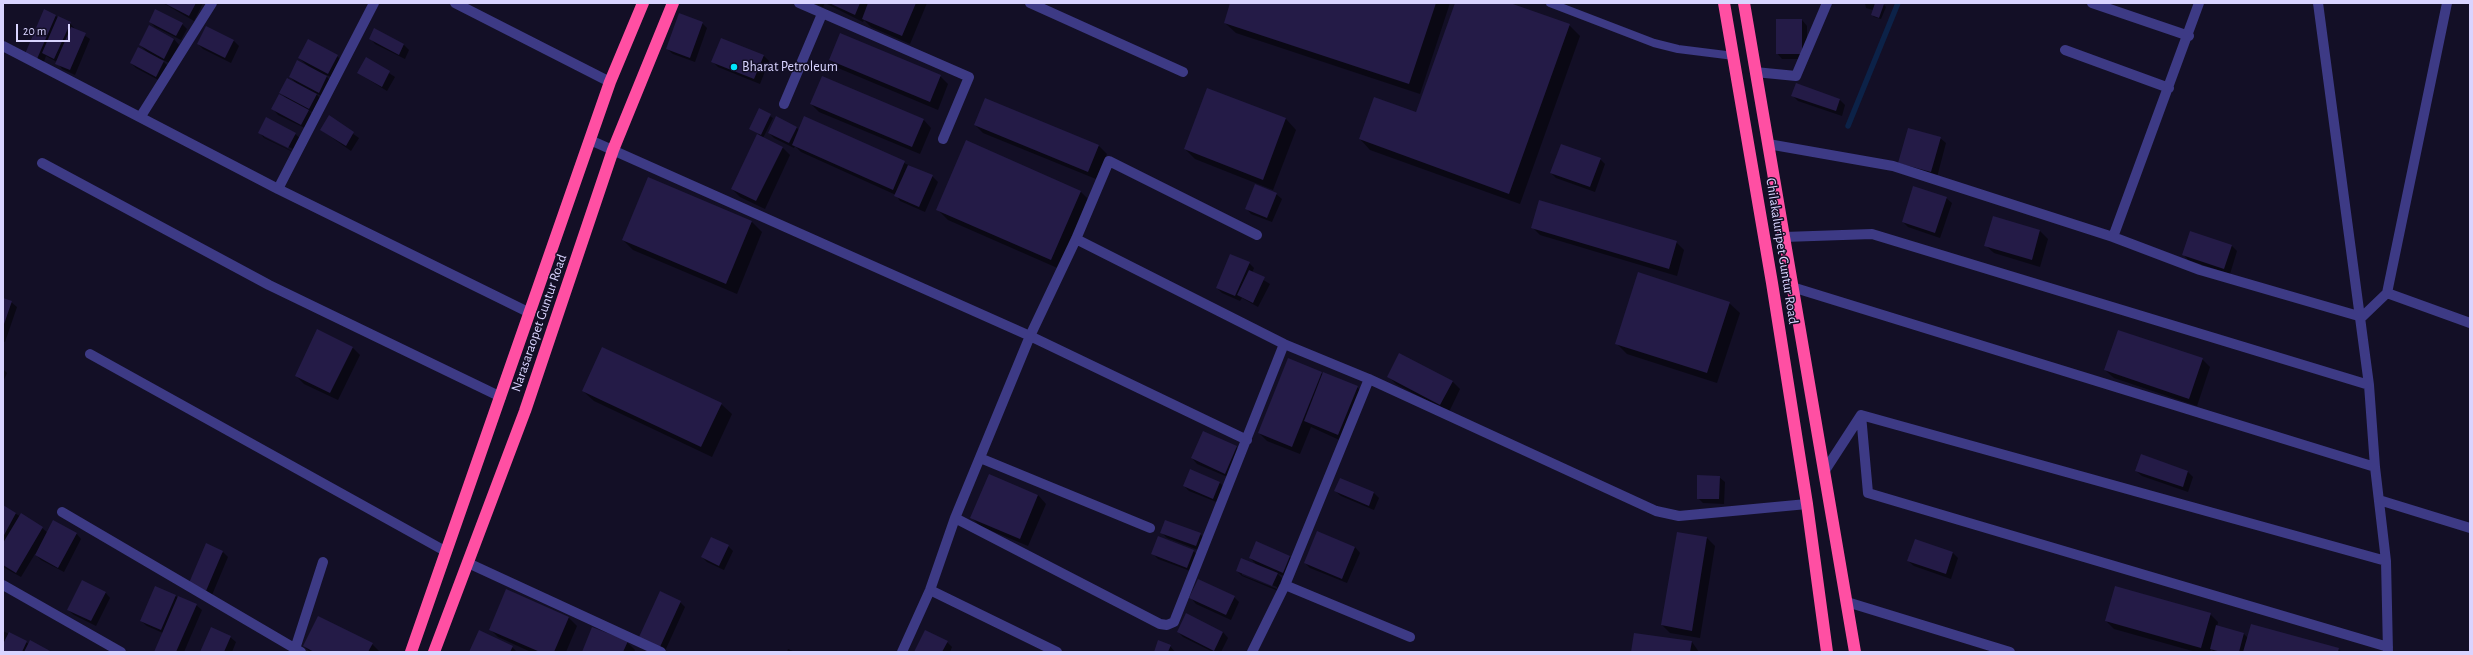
<!DOCTYPE html>
<style>
body{margin:0}
#map{position:relative;width:2473px;height:655px;overflow:hidden;background:#130f26;font-family:"Alegreya Sans",sans-serif}
canvas{display:block}
.frame{position:absolute;inset:0;border:4px solid #d9d4ff;pointer-events:none}
.scale{position:absolute;left:16px;top:24px;width:54px;height:18px;box-sizing:border-box;border:2px solid #d9d4ff;border-top:0;padding-left:5px;font-size:12px;line-height:14px;white-space:nowrap;color:#d9d4ff;-webkit-text-stroke:3px #130f26;paint-order:stroke}
</style>
<div id="map">
<canvas width="2473" height="655"></canvas>
<div class="frame"></div>
<div class="scale">20 m</div>
</div>
<script>
const context = document.querySelector('canvas').getContext('2d');
context.lineJoin = 'round';
function paint(path, color) { context.fillStyle = color; context.fill(path, 'evenodd'); }
const toPath = rows => new Path2D(rows.map(r => 'M' + r).join(''));
function strokePath(path, color, width, dash) { context.strokeStyle = color; context.lineWidth = width; context.lineCap = dash ? 'butt' : 'round'; context.setLineDash(dash || []); context.stroke(path); }
function write(font, color, halo, rows, align = 'center') {
  context.font = font + ' "Alegreya Sans",sans-serif'; context.lineWidth = 3; context.setLineDash([]); context.textBaseline = 'middle'; context.strokeStyle = halo; context.fillStyle = color; for (const [text, x, y, turn = 0] of rows) {
    context.save(); context.translate(x, y); context.rotate((+turn || 0) * Math.PI / 180); context.textAlign = isNaN(turn) ? turn : align; if (halo) context.strokeText(text, 0, 0); context.fillText(text, 0, 0); context.restore();
  }
}
paint(toPath([
 [163,3,203,3,194,21],
 [814,3,927,3,910,44,871,27,864,20,863,22,825,3,823,7],
 [1232,3,1450,3,1420,94,1236,33,1225,23],
 [1456,3,1507,3,1569,25,1580,36,1520,204,1370,150,1360,139,1416,113],
 [1865,3,1884,5,1886,7,1881,19,1874,17,1872,14,1873,10,1866,8],
 [45,11,70,23,75,29,90,39,75,75,62,69,57,62,46,56,43,64,32,59],
 [1802,20,1807,26,1807,59,1782,59,1777,53],
 [150,22,182,24,187,29,181,40,155,27],
 [702,23,707,28,695,62,673,54,667,49],
 [207,27,234,41,239,46,231,63,203,49,198,44],
 [375,29,404,45,409,50,405,59,375,44,370,38],
 [174,39,179,45,169,63,161,59,169,67,162,82,136,68,131,63,149,54,140,45],
 [337,56,342,61,333,78,324,74,332,82,324,97,315,93,322,100,315,113,309,111,314,116,307,129,278,115,273,109,286,98,281,93,296,83,290,77,308,66,299,58],
 [764,56,769,61,760,84,718,67,713,62],
 [366,58,395,77,387,91,358,73],
 [830,60,940,76,948,84,938,110,838,68],
 [1796,85,1840,100,1845,105,1842,116,1798,101,1793,96],
 [1208,89,1286,119,1296,130,1273,190,1195,159,1185,149],
 [986,100,1099,146,1107,154,1096,179,983,133,975,125],
 [811,104,923,119,931,128,920,154,819,112],
 [759,110,773,118,763,138,782,147,790,155,765,209,740,197,732,189,759,134,750,128],
 [329,117,359,138,351,151,321,130],
 [805,117,932,176,938,182,925,212,900,201,896,195,801,152,795,146,794,148,774,138,769,133,796,127,799,130],
 [259,132,295,134,301,139,293,152,264,138],
 [264,135,293,149,292,151,264,137],
 [1940,138,1946,143,1937,177,1905,168],
 [967,142,1081,192,1091,202,1062,270,948,220,937,209],
 [1600,159,1605,164,1595,192,1556,178,1551,173],
 [649,178,752,222,762,232,737,294,633,250,623,240],
 [1276,194,1282,199,1272,222,1251,214,1246,208],
 [1946,198,1952,203,1940,238,1908,227,1903,222],
 [1994,217,2040,231,2048,239,2040,267,1994,253,1985,245],
 [1532,227,1676,242,1684,250,1677,276,1540,235],
 [2232,246,2237,251,2230,274,2188,260,2183,254],
 [1249,263,1254,268,1252,273,1270,284,1258,307,1242,298,1240,301,1222,293,1217,288],
 [3,299,11,302,17,307,5,342,3,341],
 [1729,303,1740,313,1717,383,1627,354,1616,343],
 [352,347,360,355,338,400,304,384,296,376],
 [2202,359,2210,367,2197,406,2114,378,2105,370],
 [3,369,7,373,3,382],
 [1321,373,1357,387,1365,395,1346,443,1311,427,1300,454,1267,441,1259,433],
 [1388,376,1452,381,1460,389,1449,412,1396,384],
 [583,391,721,404,732,414,712,457,594,401],
 [1236,447,1242,452,1230,478,1197,464,1192,458],
 [2142,456,2188,472,2193,477,2188,492,2142,476,2136,471],
 [1190,470,1220,483,1225,488,1219,503,1189,491,1184,486],
 [989,476,1038,495,1046,504,1028,546,980,526,972,518],
 [1719,477,1725,482,1724,504,1703,503,1698,498],
 [1340,479,1374,493,1379,498,1374,510,1341,496,1335,491],
 [3,507,42,528,48,533,76,533,81,539,64,572,41,560,35,554,21,577,3,567],
 [1161,532,1200,534,1205,539,1201,551,1167,538],
 [1707,538,1715,546,1700,638,1670,633,1662,625],
 [1916,540,1953,553,1958,558,1951,579,1914,566,1908,561],
 [1257,542,1290,557,1295,563,1288,578,1277,573,1283,579,1278,591,1242,576,1237,571,1258,566,1250,558],
 [1242,573,1277,587,1277,589,1242,575],
 [728,546,733,551,724,570,707,562,702,557],
 [1355,547,1360,553,1347,583,1310,568,1305,563],
 [1193,551,1199,556,1193,572,1158,559,1153,554],
 [223,552,228,557,212,595,195,588],
 [506,590,569,618,577,626,566,652,531,652,498,637,490,629],
 [105,592,110,598,96,626,74,615,68,610],
 [175,596,196,605,202,610,184,652,155,652,163,633,147,626,141,621],
 [1234,597,1239,602,1231,620,1196,604,1191,598],
 [680,602,685,607,665,651,645,642],
 [2210,614,2218,622,2217,627,2244,634,2248,638,2338,649,2342,652,2214,652,2211,649,2210,652,2196,652,2114,629,2106,621],
 [3,631,29,644,50,652,3,652],
 [1178,632,1223,632,1228,638,1221,652,1213,652,1183,637],
 [230,637,236,642,232,652,202,652],
 [627,642,635,650,634,652,584,652],
 [947,642,952,647,950,652,915,652],
 [1692,642,1699,652,1632,652],
 [372,644,380,652,310,652,304,646],
 [1170,646,1175,652,1155,652],
 [512,647,517,652,470,652],
 [788,649,795,652,787,652]
]), '#0007');
strokePath(toPath([
 [1848,126,1898,3]
]), '#0c2248', 5.5);
paint(toPath([
 [164,3,196,3,189,16],
 [829,3,860,3,855,15],
 [868,3,916,3,902,36,862,19],
 [1230,3,1436,3,1409,84,1224,23],
 [1455,3,1510,3,1570,24,1509,194,1359,139,1374,97,1416,112],
 [1875,3,1884,4,1879,18,1871,15],
 [44,9,56,15,37,59,25,54],
 [155,9,183,23,176,36,149,22],
 [679,13,703,22,690,58,666,49],
 [58,16,71,22,54,59,42,53],
 [1776,19,1802,19,1802,54,1776,54],
 [149,25,174,39,164,59,139,45],
 [206,26,234,40,225,58,197,44],
 [71,27,86,33,70,70,55,64],
 [374,28,404,44,399,55,369,39],
 [840,33,941,75,930,102,829,60],
 [721,38,764,55,754,79,711,62],
 [308,39,338,55,328,74,298,58],
 [138,47,164,61,156,77,130,63],
 [366,57,390,71,382,87,357,73],
 [297,60,327,76,319,93,289,77],
 [822,76,924,119,912,147,810,104],
 [287,78,317,94,309,109,279,93],
 [1796,83,1840,99,1836,111,1791,96],
 [1207,88,1286,118,1263,180,1184,149],
 [279,94,309,110,301,125,271,109],
 [985,98,1099,145,1088,172,974,125],
 [759,108,771,114,761,135,749,129],
 [329,115,354,132,346,146,320,130],
 [776,116,797,127,789,143,768,133],
 [804,116,905,161,893,190,792,145],
 [266,117,296,133,288,148,258,133],
 [1908,128,1941,137,1931,172,1898,163],
 [757,134,783,147,756,201,731,189],
 [966,140,1081,191,1051,260,936,210],
 [1561,144,1601,158,1590,187,1550,173],
 [908,165,933,175,919,207,894,196],
 [648,177,752,221,726,284,622,240],
 [1255,184,1277,193,1267,218,1245,209],
 [1913,186,1947,197,1935,233,1902,222],
 [1539,200,1677,241,1669,269,1531,228],
 [1993,216,2040,230,2032,260,1984,246],
 [2190,231,2232,245,2224,269,2182,255],
 [1230,254,1250,262,1235,296,1216,288],
 [1249,270,1265,277,1253,303,1237,295],
 [1638,272,1730,302,1707,373,1615,344],
 [3,298,12,301,3,327],
 [317,329,353,347,330,393,295,376],
 [2118,330,2203,358,2189,399,2104,370],
 [602,347,722,403,701,447,582,391],
 [1399,353,1453,381,1440,405,1387,377],
 [1288,358,1322,372,1292,447,1258,433],
 [1323,372,1358,386,1338,435,1304,421],
 [1203,431,1237,446,1225,474,1191,458],
 [2141,454,2188,471,2183,487,2135,471],
 [1190,469,1220,482,1213,499,1183,486],
 [989,474,1038,495,1020,539,970,518],
 [1697,475,1720,476,1719,499,1697,499],
 [1340,478,1374,492,1369,506,1334,491],
 [3,505,16,513,3,537],
 [21,513,43,527,16,573,3,565,3,543],
 [53,520,77,533,58,568,35,555],
 [1165,520,1201,533,1196,546,1160,533],
 [1317,531,1355,547,1342,579,1304,563],
 [1677,532,1707,537,1692,631,1661,625],
 [1158,536,1194,550,1187,568,1151,554],
 [711,537,729,545,719,566,701,557],
 [1915,539,1953,552,1946,574,1907,561],
 [1256,541,1290,556,1283,573,1249,558],
 [206,543,223,551,206,591,189,583],
 [1241,558,1278,573,1272,586,1236,571],
 [1198,579,1235,596,1226,615,1189,598],
 [82,580,106,592,91,621,67,610],
 [155,586,176,595,161,630,140,621],
 [2115,586,2211,613,2201,648,2105,621],
 [506,589,569,617,554,652,540,652,489,630],
 [660,591,681,601,660,647,639,637],
 [178,596,197,604,176,652,154,652],
 [1186,613,1223,632,1214,651,1177,632],
 [318,616,373,643,368,652,314,652,303,646],
 [2251,624,2339,648,2338,652,2243,652],
 [2216,625,2244,633,2239,652,2221,652,2210,649],
 [211,627,231,636,224,652,200,652],
 [592,627,628,641,623,652,582,652],
 [479,630,513,646,510,652,469,652],
 [925,630,948,641,942,652,914,652],
 [9,632,27,641,22,652,3,652,3,644],
 [1634,633,1692,641,1690,652,1631,652],
 [30,640,52,652,24,652],
 [1158,640,1171,645,1168,652,1154,652]
]), '#241b47');
strokePath(toPath([
 [1550,3,1654,43,1678,49,1734,56]
]), '#3d3a85', 8);
strokePath(toPath([
 [455,3,610,82],
 [799,3,969,77,943,139],
 [1030,3,1183,72],
 [2092,3,2189,36],
 [2318,3,2369,385,2375,467,2386,561,2388,652],
 [3,46,278,189,530,313],
 [2065,50,2169,88],
 [1755,72,1796,76,1827,3],
 [784,104,822,14],
 [141,116,212,3],
 [590,140,1030,336,1247,440],
 [1768,144,1893,166,2113,237,2200,270,2362,317,2387,293,2447,3],
 [42,163,269,285,501,397],
 [278,189,374,3],
 [1784,237,1872,234,2369,385],
 [2113,237,2199,3],
 [1076,239,1284,344,1369,379,1656,511,1679,516,1807,504],
 [1792,287,2375,467],
 [2387,293,2470,323],
 [90,354,445,551],
 [1861,415,1868,493,2388,647],
 [980,458,1150,528],
 [1824,472,1861,415,2386,561],
 [2379,500,2470,528],
 [62,512,301,652],
 [955,518,1160,624,1167,625,1174,622,1284,344],
 [468,563,661,652],
 [3,585,121,652],
 [1285,585,1410,637],
 [930,590,1057,652],
 [1847,602,2010,652],
 [295,649,323,562],
 [902,652,930,590,955,518,1030,336,1076,239,1109,161,1257,235],
 [1252,652,1285,585,1369,379]
]), '#3d3a85', 10);
strokePath(toPath([
 [1724,3,1772,283,1807,504,1827,652],
 [1744,3,1855,652],
 [411,652,610,82,643,3],
 [434,652,525,411,613,150,673,3]
]), '#ff4fa3', 12);
for (const [x, y, r, color] of [
 [734,67,4,"#00e5ff"]
]) { const dot = new Path2D(); dot.arc(x, y, r, 0, 2 * Math.PI); context.fillStyle = color; context.fill(dot); strokePath(dot, '#130f26', 1.5); }
write('14px', '#d9d4ff', '#130f26', [
 ["Bharat Petroleum",742,67]
], 'left');
write('14px', '#d9d4ff', '#130f26', [
 ["Chilakaluripet Guntur Road",1782,251,81],
 ["Narasaraopet Guntur Road",539,323,-71]
]);
</script>
